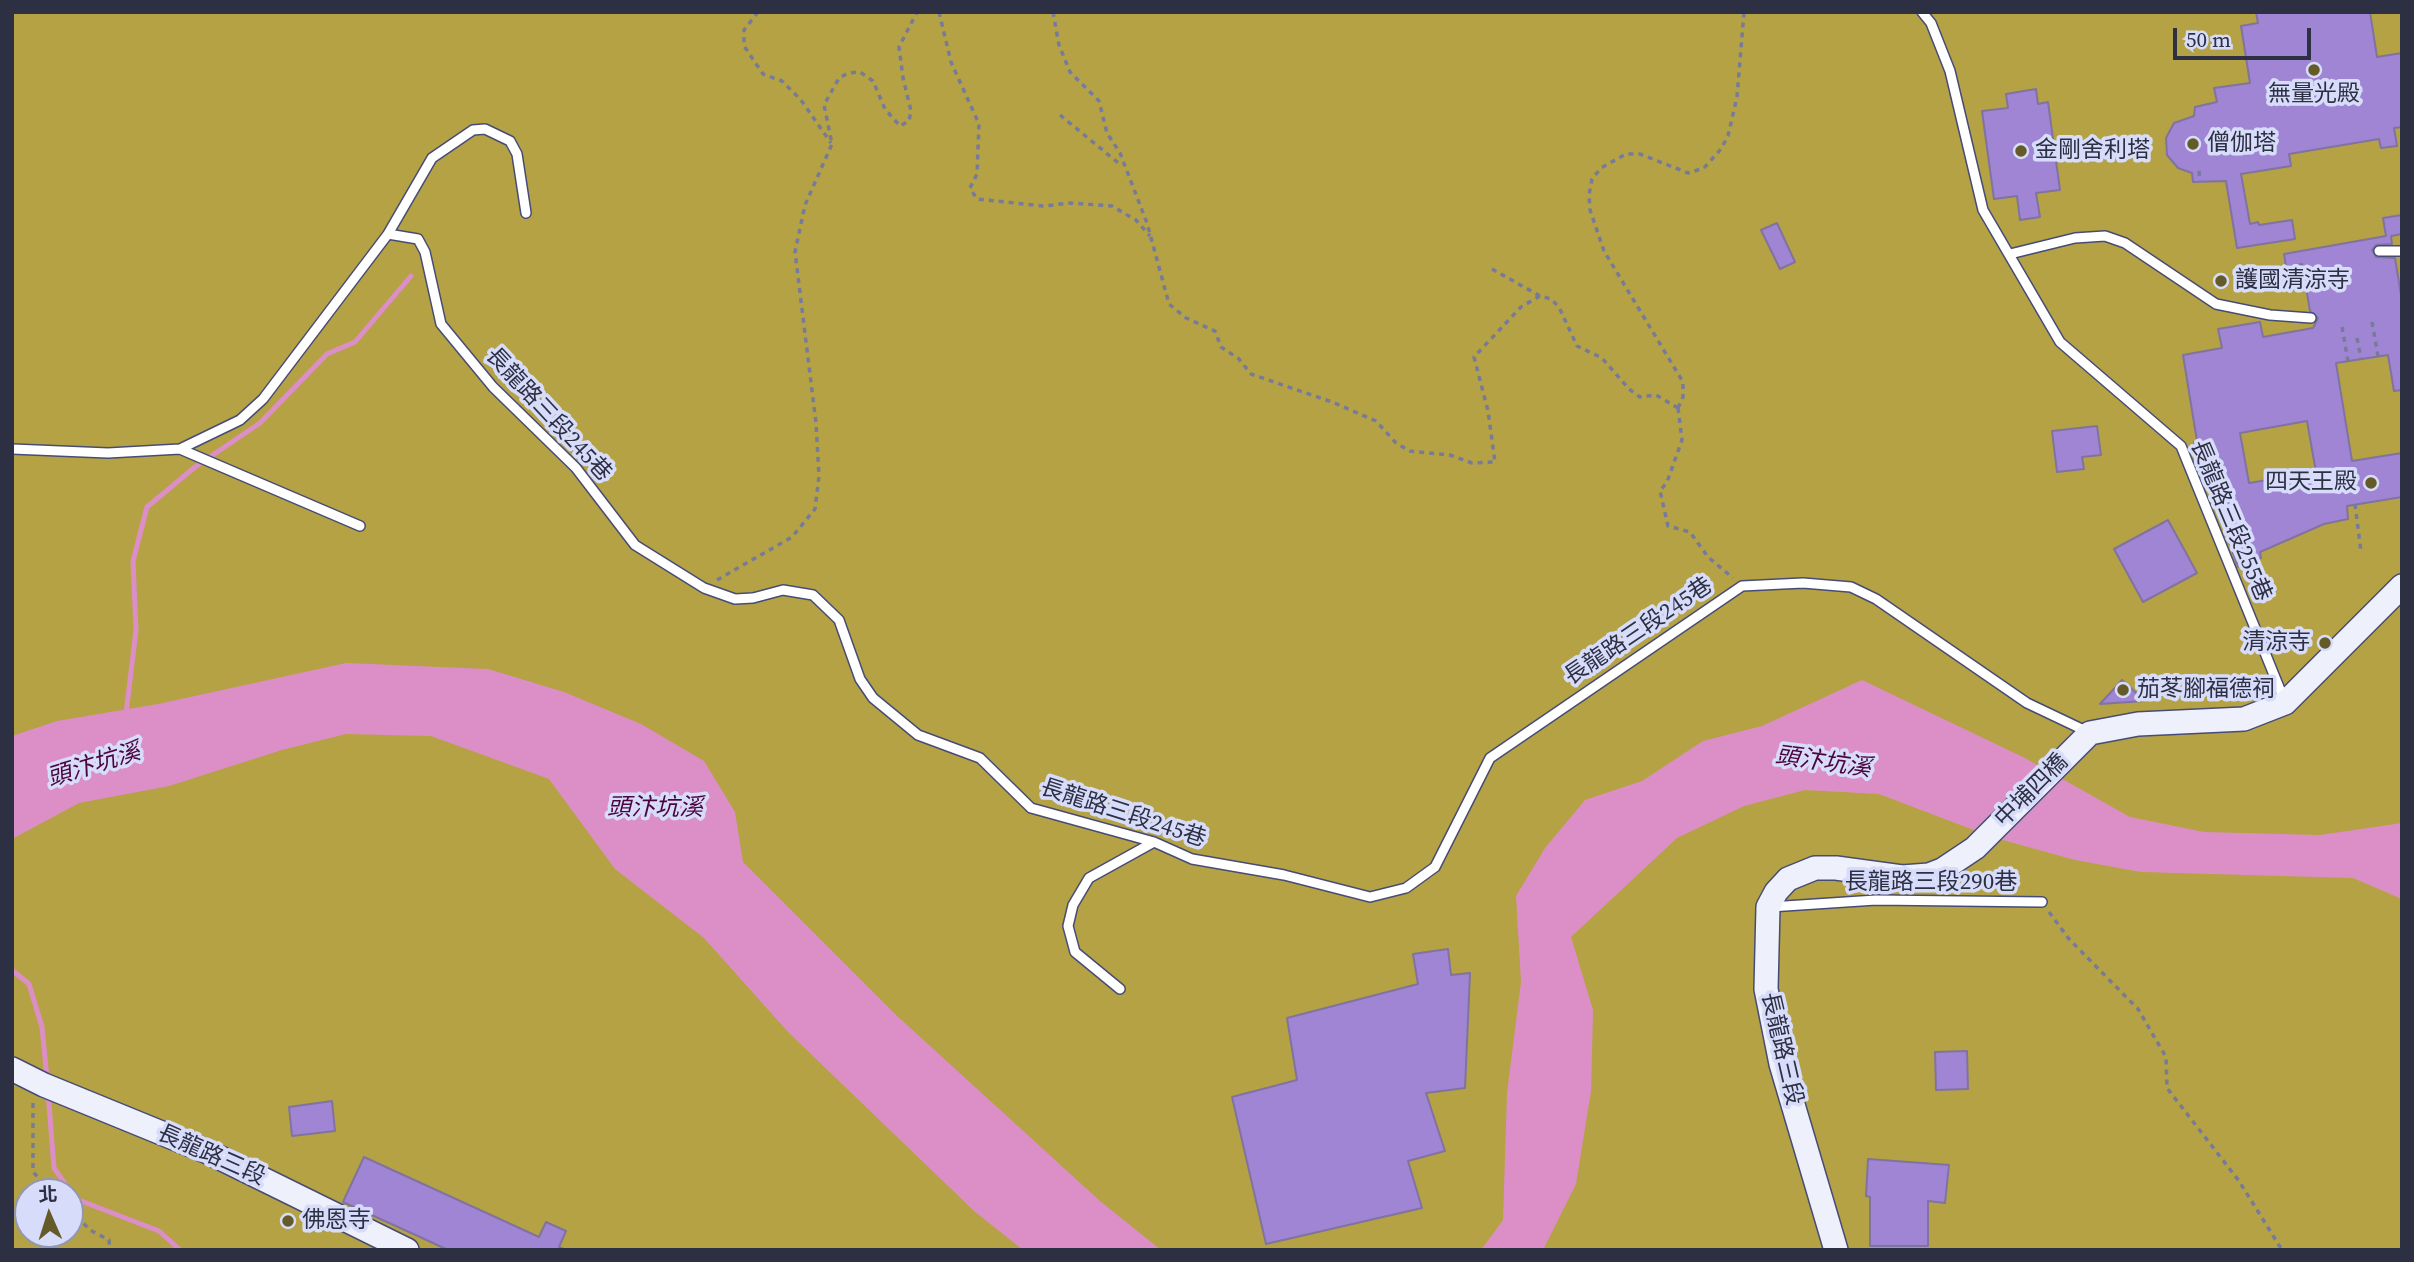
<!DOCTYPE html>
<meta charset="utf-8">
<style>
body{margin:0}
#map{position:relative;width:2414px;height:1262px;overflow:hidden;background:#c8cef6;font-family:"Source Serif 4","Noto Sans TC",serif}
canvas{display:block}
.frame{position:absolute;inset:0;border:14px solid #2d2f43;pointer-events:none}
.north{position:absolute;left:14px;top:1178px;width:70px;height:70px;box-sizing:border-box;background:#d7dcfa;border:2px solid #9397b1;border-radius:50%;rotate:357deg;font-size:19px;font-weight:700;line-height:28px;text-align:center;color:#2d2f43}
.north::after{content:'';display:block;margin:auto;width:24px;height:32px;background:#655b28;clip-path:polygon(50% 0,100% 100%,50% 72%,0 100%)}
.scale{position:absolute;left:2173px;top:28px;width:138px;height:32px;box-sizing:border-box;border:4px solid #2d2f43;border-top:0;padding-left:9px;font-size:21px;line-height:24px;white-space:nowrap;color:#2d2f43;-webkit-text-stroke:5px #d7dcfa;paint-order:stroke}
</style>
<div id="map">
<canvas width="2414" height="1262"></canvas>
<div class="frame"></div>
<div class="north">北</div>
<div class="scale">50 m</div>
</div>
<script>
const c = document.querySelector('canvas').getContext('2d');
c.lineJoin = 'round';
function fill(path, color) {
  c.fillStyle = color;
  c.fill(path, 'evenodd');
}
function poly(rows) {
  const path = new Path2D();
  for (const r of rows) {
    path.moveTo(r[0], r[1]);
    for (let i = 2; i < r.length; i += 2) path.lineTo(r[i], r[i + 1]);
  }
  return path;
}
function strokePath(path, color, width, dash) {
  c.strokeStyle = color;
  c.lineWidth = width;
  c.lineCap = dash ? 'butt' : 'round';
  c.setLineDash(dash || []);
  c.stroke(path);
}
function label(font, color, halo, rows, align = 'center') {
  c.font = font + ' "Source Serif 4","Noto Sans TC",serif';
  c.lineWidth = 7;
  c.setLineDash([]);
  c.textBaseline = 'middle';
  c.strokeStyle = halo;
  c.fillStyle = color;
  for (const [text, x, y, turn = 0] of rows) {
    c.save();
    c.translate(x, y);
    c.rotate((+turn || 0) * Math.PI / 180);
    c.textAlign = isNaN(turn) ? turn : align;
    if (halo) c.strokeText(text, 0, 0);
    c.fillText(text, 0, 0);
    c.restore();
  }
}
fill(poly([
 [12,12,2402,12,2402,1250,12,1250],
 [28,1192,70,1192,70,1234,28,1234]
]), '#b5a244');
fill(poly([
 [346,663,488,669,564,692,641,724,704,761,735,812,743,862,895,1014,1100,1201,1161,1250,1023,1250,974,1211,788,1032,704,938,615,869,549,779,431,736,346,734,282,750,169,786,79,803,12,839,12,736,57,721,158,704],
 [1862,680,2025,758,2130,817,2204,832,2320,835,2402,823,2402,899,2353,878,2141,872,2075,860,1992,837,1879,794,1805,790,1744,806,1677,838,1571,937,1593,1010,1591,1091,1576,1184,1543,1250,1481,1250,1503,1220,1507,1093,1521,982,1516,896,1545,848,1585,800,1642,781,1703,741,1762,726]
]), '#dc8fc6');
strokePath(poly([
 [126,714,136,630,133,561,147,507,195,467,260,423,327,354,355,342,411,276],
 [12,970,29,984,42,1027,47,1079],
 [48,1092,54,1168,76,1199,159,1231,180,1250]
]), '#dc8fc6', 5);
const building = poly([
 [2256,12,2370,12,2377,57,2402,53,2402,127,2394,128,2397,146,2381,148,2379,139,2289,154,2291,166,2241,174,2250,224,2258,222,2259,225,2292,220,2295,239,2237,248,2226,181,2193,182,2192,173,2178,168,2167,155,2166,138,2174,123,2194,116,2195,107,2217,102,2214,88,2250,83,2241,26,2258,23,2256,12],
 [2036,89,2038,104,2048,102,2060,190,2036,193,2040,217,2020,220,2017,196,1994,199,1982,111,2008,108,2006,94,2036,89],
 [2402,215,2402,234,2391,236,2392,244,2376,245,2372,250,2376,257,2395,258,2402,301,2402,390,2394,391,2388,355,2336,363,2352,461,2402,453,2402,497,2347,506,2348,519,2324,524,2260,552,2261,558,2238,567,2194,442,2197,441,2183,355,2222,348,2218,329,2260,322,2263,337,2313,328,2318,318,2310,311,2302,264,2286,267,2284,254,2386,236,2383,218,2402,215],
 [2307,421,2316,472,2249,483,2240,433,2307,421],
 [1777,223,1795,262,1780,269,1761,230,1777,223],
 [2097,426,2101,455,2082,457,2084,469,2057,472,2052,431,2097,426],
 [2168,520,2197,573,2143,602,2114,549,2168,520],
 [2122,680,2145,701,2100,704,2122,680],
 [1448,949,1451,975,1470,973,1465,1088,1426,1093,1445,1151,1408,1161,1422,1208,1266,1244,1232,1097,1297,1080,1287,1018,1418,984,1413,954,1448,949],
 [1967,1051,1968,1089,1936,1090,1935,1052,1967,1051],
 [332,1101,335,1131,292,1136,289,1107,332,1101],
 [364,1157,539,1237,546,1222,566,1231,559,1247,566,1250,448,1250,420,1237,343,1202,364,1157],
 [1868,1159,1949,1165,1945,1203,1928,1201,1928,1246,1870,1246,1870,1197,1866,1196,1868,1159]
]);
fill(building, '#9f85d4');
strokePath(building, '#8173a0', 2);
const lane = poly([
 [1922,12,1931,23,1950,71,1983,210,2060,342,2181,446,2285,702],
 [388,234,432,158,473,130,485,129,510,141,517,154,526,213],
 [2379,251,2402,251],
 [2010,254,2075,238,2105,236,2125,243,2216,304,2270,315,2311,318],
 [12,449,108,453,180,449,240,420,263,399,388,234,418,239,425,252,441,324,493,387,576,468,635,545,704,588,735,599,753,598,783,590,813,595,839,620,860,679,873,698,918,735,980,758,1031,808,1154,842,1192,859,1284,875,1370,897,1406,888,1435,867,1490,758,1742,586,1803,583,1851,587,1876,599,2027,703,2088,732],
 [180,449,360,526],
 [1770,907,1876,900,2042,902],
 [1120,989,1075,952,1068,926,1073,905,1089,878,1154,842]
]);
const secondary = poly([
 [12,1069,44,1085,208,1152,407,1250],
 [1836,1250,1781,1064,1766,989,1768,907,1776,892,1788,879,1815,868,1836,868,1902,877,1929,875,1942,870,1975,848,2090,733,2138,724,2244,719,2285,703,2402,586]
]);
strokePath(lane, '#474c76', 12);
strokePath(secondary, '#474c76', 26);
strokePath(poly([
 [758,12,744,30,744,46,763,74,782,81,801,100,831,143],
 [939,12,951,62,979,124,977,174,970,188,977,199,1043,206,1071,203,1112,206,1136,220,1150,236],
 [1053,12,1059,45,1070,72,1099,101,1107,133,1120,153,1147,223,1169,304,1186,318,1215,331,1221,347,1239,359,1251,374,1332,402,1376,421,1396,443,1410,451,1450,455,1472,463,1495,462,1488,411,1474,357,1521,307,1540,296,1551,299,1559,307,1577,346,1602,358,1629,389,1640,397,1656,395,1678,408],
 [1060,115,1122,166],
 [2199,171,2200,182],
 [1492,269,1540,296],
 [2372,322,2378,356],
 [2342,327,2348,361],
 [2357,338,2361,359],
 [1678,408,1683,397,1683,382,1604,251,1590,210,1589,195,1592,179,1601,168,1626,154,1640,154,1688,173,1704,168,1721,149,1728,136,1737,97,1744,12],
 [1678,408,1682,440,1667,482,1660,491,1668,526,1690,532,1708,557,1733,578],
 [2355,504,2361,552],
 [717,580,792,537,815,509,819,476,816,423,795,252,805,205,832,144,824,105,839,78,848,73,860,72,873,81,885,109,900,126,909,121,911,111,903,78,899,47,917,12],
 [2049,912,2069,939,2138,1009,2166,1057,2167,1088,2239,1181,2282,1250],
 [33,1103,33,1172,53,1192],
 [70,1209,90,1230,109,1240,110,1250]
]), '#777b99', 3.5, [5, 5]);
strokePath(lane, '#fff', 9);
strokePath(secondary, '#eef0fb', 23);
for (const [x, y, r, color] of [
 [2314,70,7,"#655b28"],
 [2193,144,7,"#655b28"],
 [2021,151,7,"#655b28"],
 [2221,281,7,"#655b28"],
 [2371,483,7,"#655b28"],
 [2325,643,7,"#655b28"],
 [2123,690,7,"#655b28"],
 [288,1221,7,"#655b28"]
]) {
  const dot = new Path2D();
  dot.arc(x, y, r, 0, 2 * Math.PI);
  c.fillStyle = color;
  c.fill(dot);
  strokePath(dot, '#d7dcfa', 2.5);
}
label('23px', '#2d2f43', '#d7dcfa', [
 ["無量光殿",2314,95,"center"],
 ["僧伽塔",2207,144],
 ["金剛舍利塔",2035,151],
 ["護國清涼寺",2235,281],
 ["四天王殿",2357,483,"right"],
 ["清涼寺",2311,643,"right"],
 ["茄苳腳福德祠",2137,690],
 ["佛恩寺",302,1221]
], 'left');
label('23px', '#2d2f43', '#d7dcfa', [
 ["長龍路三段245巷",548,415,47],
 ["長龍路三段255巷",2230,521,67],
 ["長龍路三段245巷",1639,632,-34],
 ["中埔四橋",2032,791,-45],
 ["長龍路三段245巷",1123,814,18],
 ["長龍路三段290巷",1931,883],
 ["長龍路三段",1781,1049,77],
 ["長龍路三段",211,1156,24]
]);
label('italic 24px', '#4b053d', '#d7dcfa', [
 ["頭汴坑溪",1823,763,8],
 ["頭汴坑溪",94,766,-17],
 ["頭汴坑溪",655,809]
]);
</script>
